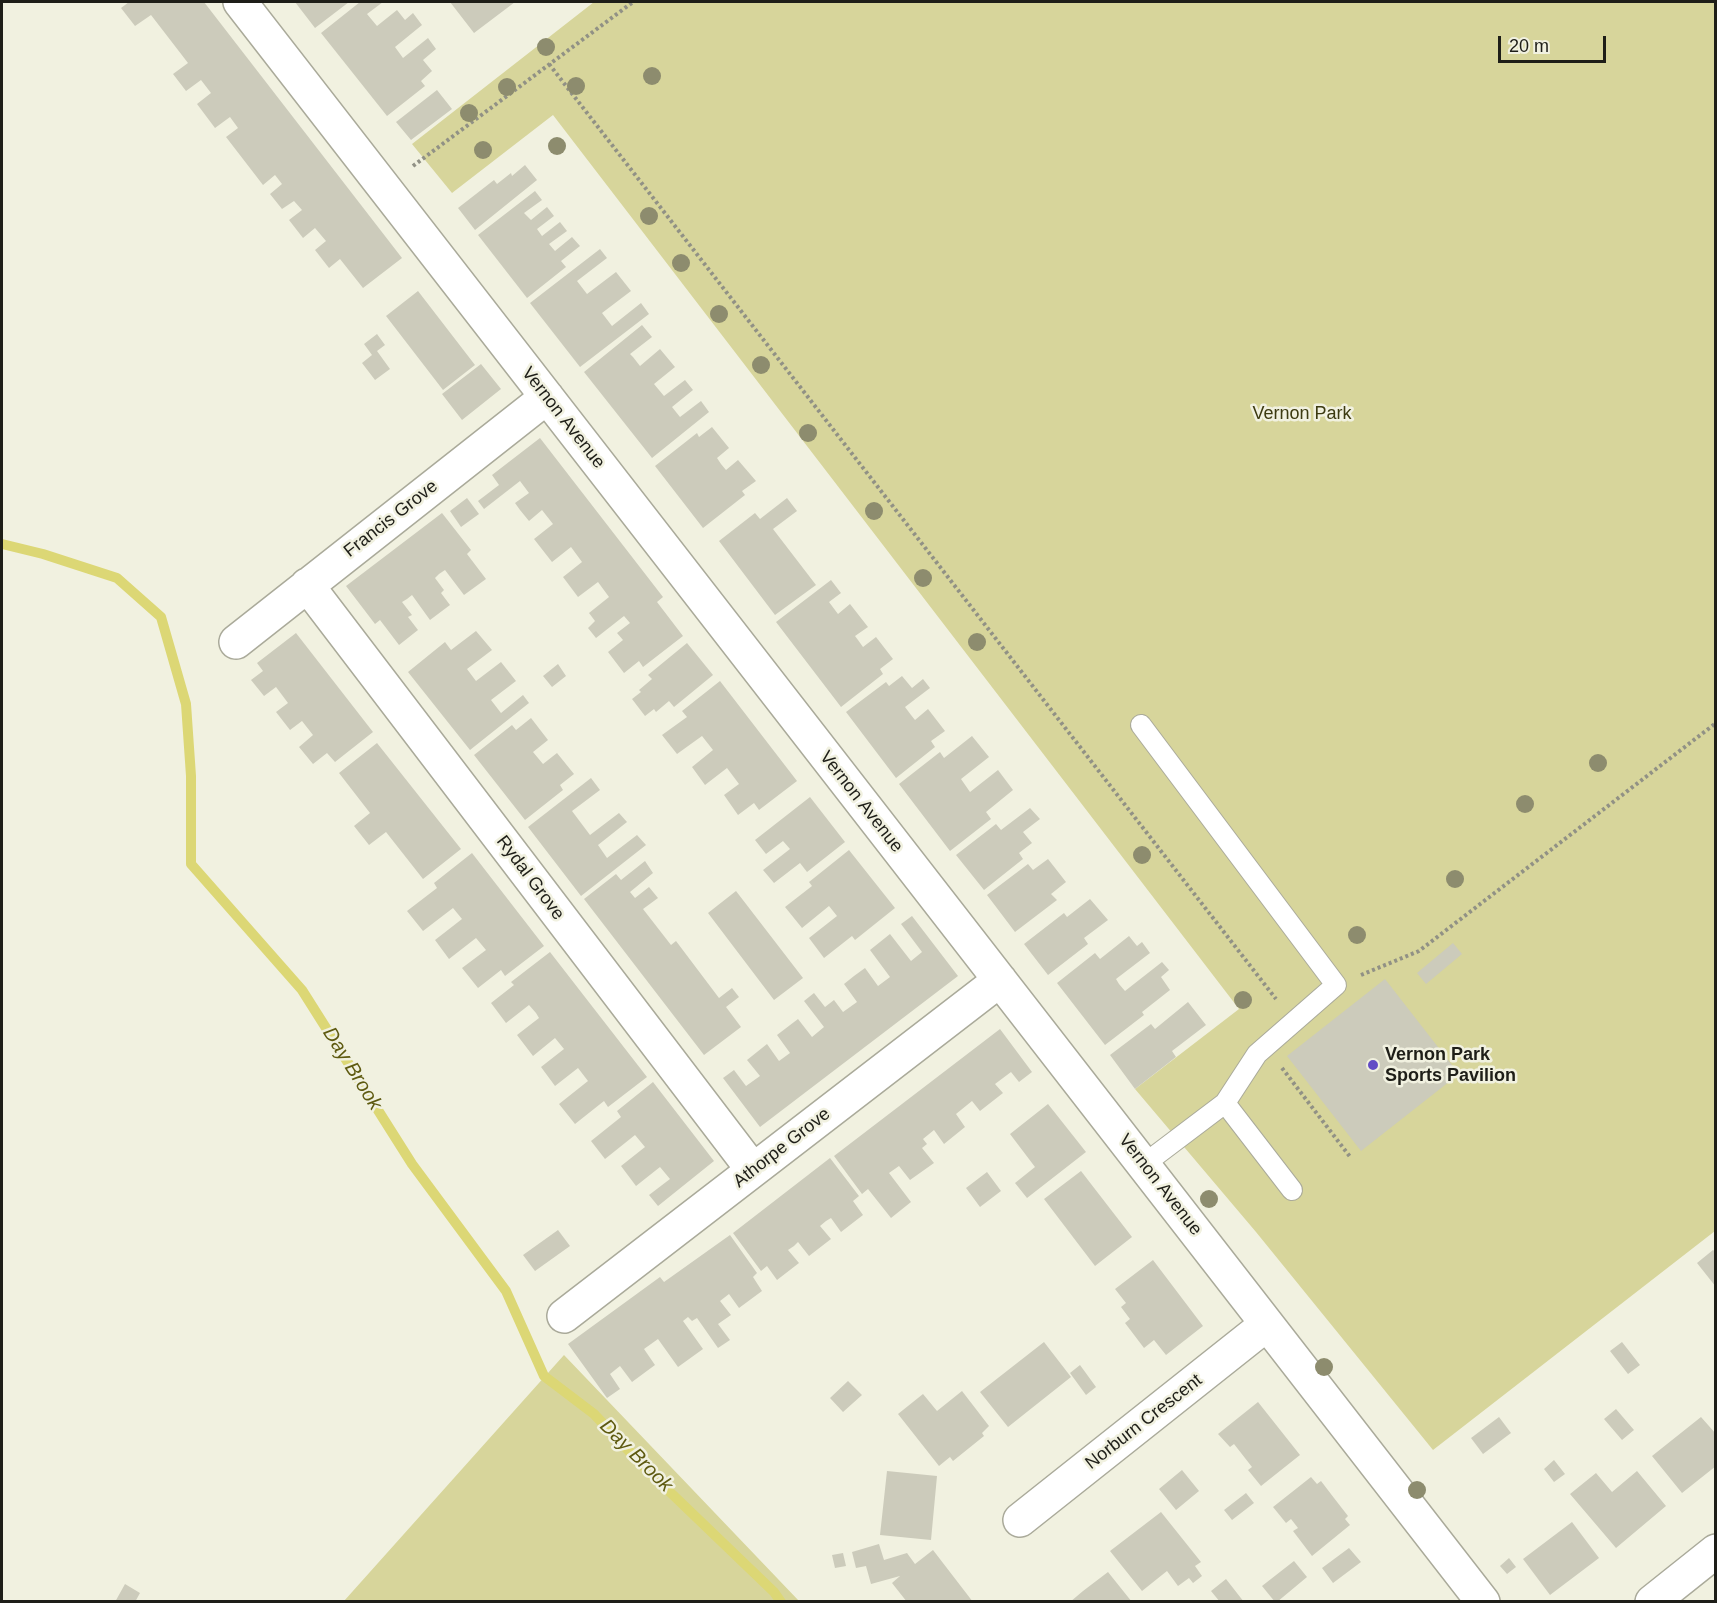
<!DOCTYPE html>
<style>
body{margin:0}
#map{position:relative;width:1717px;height:1603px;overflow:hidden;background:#f1f1e0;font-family:Helvetica,sans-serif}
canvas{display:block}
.frame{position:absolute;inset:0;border:3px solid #1e1e18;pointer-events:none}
.scale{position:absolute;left:1498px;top:36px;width:108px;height:27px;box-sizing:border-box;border:3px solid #1e1e18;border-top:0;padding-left:8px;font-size:18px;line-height:21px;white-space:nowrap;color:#1e1e18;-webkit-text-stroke:4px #f1f1e0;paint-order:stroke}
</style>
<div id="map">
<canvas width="1717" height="1603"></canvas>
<div class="frame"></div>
<div class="scale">20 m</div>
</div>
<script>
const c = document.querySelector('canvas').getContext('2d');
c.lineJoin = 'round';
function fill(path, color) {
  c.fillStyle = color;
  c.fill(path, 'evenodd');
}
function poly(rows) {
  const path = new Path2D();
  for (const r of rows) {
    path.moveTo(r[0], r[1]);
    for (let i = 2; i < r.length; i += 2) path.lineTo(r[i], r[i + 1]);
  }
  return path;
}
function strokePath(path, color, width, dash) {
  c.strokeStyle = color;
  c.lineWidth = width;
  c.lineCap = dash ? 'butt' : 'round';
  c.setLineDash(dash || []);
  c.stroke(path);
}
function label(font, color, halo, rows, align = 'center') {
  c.font = font + ' Helvetica,sans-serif';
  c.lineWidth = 5;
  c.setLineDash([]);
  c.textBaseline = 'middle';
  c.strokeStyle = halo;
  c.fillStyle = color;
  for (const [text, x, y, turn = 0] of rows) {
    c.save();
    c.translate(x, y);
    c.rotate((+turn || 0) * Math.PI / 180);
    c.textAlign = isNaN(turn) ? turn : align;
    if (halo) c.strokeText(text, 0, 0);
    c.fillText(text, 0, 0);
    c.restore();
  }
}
fill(poly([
 [594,2,1715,2,1715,1231,1433,1450,1256,1232,1135,1089,1239,1009,553,115,452,193,412,144],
 [564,1355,799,1601,344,1601]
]), '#d7d59b');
strokePath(poly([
 [2,544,43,554,117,578,161,617,186,704,191,776,191,864,302,990,412,1164,506,1291,544,1376,594,1414,647,1470,774,1592,781,1602]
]), '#dcd775', 10);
fill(poly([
 [129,2,204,2,402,258,363,288,340,259,329,268,315,250,326,241,315,228,303,238,289,220,302,210,294,201,282,209,270,194,282,184,275,175,263,185,226,137,238,128,230,117,215,128,197,104,211,93,201,80,186,91,173,74,188,63,151,15,135,26,121,8],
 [295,2,349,2,315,28],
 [360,2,383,2,367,14,377,26,397,10,405,20,413,13,422,25,395,47,403,58,428,38,436,49,423,60,432,71,421,81,425,86,387,116,321,33],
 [450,2,515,2,474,33],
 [437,90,452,109,411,140,396,122],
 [525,165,537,180,475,230,458,208,494,180,497,184,511,173,512,176],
 [535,191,542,200,524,213,531,220,547,207,554,216,537,229,542,236,560,222,567,231,549,244,555,251,572,237,580,246,561,261,566,267,527,298,478,235],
 [600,249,607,258,577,281,587,294,616,272,631,291,602,313,612,326,641,303,649,314,580,367,530,303],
 [418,291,475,365,443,390,386,316],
 [642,325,652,337,630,354,633,357,640,366,660,349,675,367,654,384,664,396,685,380,693,390,672,407,680,417,701,401,709,412,652,458,584,372],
 [377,334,385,345,377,351,390,369,375,380,362,363,372,355,364,344],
 [481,364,501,389,462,420,442,394],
 [712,427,729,448,717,458,721,464,726,470,738,460,756,481,742,491,745,495,703,528,655,466,697,433,699,437],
 [540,438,663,597,657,602,683,636,643,667,639,661,624,673,608,652,623,640,617,633,630,623,624,616,596,638,588,628,595,621,589,613,609,597,598,582,578,597,563,577,582,562,571,547,552,562,534,539,553,524,542,510,529,521,520,510,515,503,529,493,520,481,484,509,478,501,499,485,492,475],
 [467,498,479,514,461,527,450,511],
 [787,498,797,511,773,529,816,585,775,615,719,541,755,513,760,519],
 [442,513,471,550,467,554,486,579,464,595,445,570,439,574,435,578,444,590,441,593,450,605,430,620,412,595,407,599,402,602,412,615,408,617,418,630,399,645,380,620,375,624,346,586],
 [831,580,841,593,829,602,838,614,850,604,868,627,855,636,858,640,863,647,876,637,893,659,880,669,883,674,841,707,776,622],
 [476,631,492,650,467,669,476,681,501,662,516,681,491,700,501,713,523,695,529,703,470,750,408,672,445,642,451,650],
 [296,633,373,732,335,762,327,753,313,764,299,747,313,735,302,721,290,730,276,712,288,703,276,687,264,696,251,680,263,671,257,663],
 [687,643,713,675,674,707,669,701,656,712,654,709,645,716,632,699,641,692,639,690,652,679,648,675],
 [558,664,566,676,552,687,543,676],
 [902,676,912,688,923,679,930,688,905,707,911,715,915,720,928,709,945,731,931,741,935,747,896,778,846,712,886,682,889,686],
 [720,681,797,781,759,810,754,803,738,815,724,795,739,784,727,768,705,785,692,767,713,750,702,736,677,754,662,735,687,717,682,711],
 [531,718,548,740,533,752,543,764,557,753,574,774,560,785,563,790,525,820,474,755,512,725,516,730],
 [972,736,989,757,961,779,970,792,998,770,1013,790,986,812,991,819,950,851,899,784,940,752,944,758],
 [377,743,461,849,423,879,386,832,369,845,354,826,370,813,339,773],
 [591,778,600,790,572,811,590,835,619,813,627,822,598,845,607,858,637,835,646,845,581,896,528,827],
 [810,797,845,842,807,872,800,863,774,883,763,870,790,849,783,841,766,854,755,840],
 [1030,808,1040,819,1023,832,1032,843,1019,853,1023,859,984,890,956,855,996,824,1001,830],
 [849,850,895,908,855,940,852,936,824,958,809,938,837,916,829,906,802,928,785,907,812,886,809,882],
 [472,853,544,946,505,976,501,970,478,988,462,968,486,950,476,938,449,959,435,940,462,919,453,908,423,931,407,911,437,888,434,883],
 [1048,859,1066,882,1051,894,1057,900,1015,932,987,895,1028,864,1033,870],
 [645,861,653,873,630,892,635,898,649,887,658,898,643,909,671,945,676,941,719,998,732,988,739,997,726,1007,741,1027,704,1055,584,899,616,874,621,880],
 [736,891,803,978,774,1000,708,913],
 [1090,899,1108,920,1084,938,1088,944,1048,975,1024,944,1064,913,1067,917],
 [912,916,958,976,760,1127,723,1078,734,1070,746,1086,760,1076,747,1060,767,1044,779,1061,790,1053,777,1035,798,1019,812,1037,824,1027,804,1001,814,993,825,1007,834,1000,843,1012,857,1002,844,984,854,976,865,968,878,986,890,977,870,950,890,934,911,961,922,952,901,924],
 [1129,936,1137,946,1142,942,1150,953,1116,979,1119,984,1125,991,1162,962,1169,970,1161,977,1170,990,1142,1012,1144,1015,1105,1045,1057,983,1095,953,1100,959],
 [1453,943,1462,954,1426,984,1417,973],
 [550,952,647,1077,608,1107,604,1101,575,1124,559,1104,588,1081,578,1068,555,1086,541,1067,564,1049,555,1038,533,1056,517,1035,539,1018,536,1013,529,1005,506,1023,491,1003,514,985,511,982],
 [1385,979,1459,1074,1361,1151,1287,1056],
 [1188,1002,1206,1025,1172,1051,1176,1057,1135,1089,1110,1055,1151,1024,1155,1029],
 [1000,1029,1032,1072,1019,1082,1011,1072,995,1084,1003,1093,980,1111,972,1101,956,1114,965,1127,944,1144,934,1130,923,1139,927,1144,922,1148,934,1163,910,1180,899,1166,889,1173,911,1202,891,1218,868,1189,862,1194,834,1156],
 [653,1082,714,1161,658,1206,649,1195,670,1179,660,1167,636,1186,621,1166,645,1147,635,1135,605,1159,591,1141,621,1117,617,1111],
 [1048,1104,1086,1152,1027,1198,1015,1183,1035,1167,1010,1134],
 [830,1158,859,1196,853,1201,863,1215,841,1232,831,1218,826,1221,820,1226,831,1239,809,1256,798,1242,794,1246,788,1250,799,1263,777,1280,767,1266,761,1271,733,1233],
 [1081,1171,1132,1237,1095,1266,1044,1199],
 [987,1172,1001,1191,980,1207,966,1188],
 [558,1230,570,1246,535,1271,523,1255],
 [730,1235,757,1273,753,1277,762,1291,739,1308,729,1294,720,1301,731,1315,718,1324,730,1340,718,1348,697,1318,692,1321,688,1317,683,1321,703,1349,678,1367,658,1339,644,1349,655,1365,632,1382,620,1366,610,1374,620,1389,607,1398,568,1344,660,1277,664,1282],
 [1713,1250,1716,1252,1716,1287,1697,1263],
 [1153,1260,1203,1326,1166,1355,1154,1340,1144,1348,1125,1323,1130,1319,1121,1307,1126,1303,1115,1289],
 [1044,1342,1071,1377,1008,1427,980,1392],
 [1622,1342,1640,1365,1628,1374,1610,1351],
 [1080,1365,1096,1387,1086,1395,1070,1373],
 [848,1381,862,1395,843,1412,830,1398],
 [962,1391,989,1426,982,1433,984,1436,953,1461,950,1457,939,1466,898,1414,923,1394,937,1411],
 [1258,1402,1300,1455,1261,1486,1248,1470,1252,1467,1234,1444,1230,1447,1218,1434],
 [1616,1409,1634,1430,1622,1440,1604,1419],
 [1499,1417,1511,1433,1483,1454,1471,1438],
 [1701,1417,1716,1434,1716,1466,1682,1493,1652,1456],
 [1554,1460,1565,1474,1554,1482,1544,1469],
 [1182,1470,1199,1491,1176,1510,1159,1489],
 [887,1471,937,1476,931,1540,880,1535],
 [1637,1471,1666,1506,1616,1548,1570,1494,1596,1473,1612,1492],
 [1311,1477,1317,1484,1321,1481,1334,1498,1348,1516,1345,1519,1350,1525,1312,1556,1293,1531,1298,1528,1291,1519,1286,1523,1273,1507],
 [1246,1493,1254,1503,1232,1520,1224,1510],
 [1161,1512,1201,1562,1195,1566,1202,1576,1193,1583,1189,1578,1178,1586,1167,1571,1142,1591,1110,1551],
 [1572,1522,1599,1558,1550,1595,1523,1559],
 [879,1544,884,1560,907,1553,915,1564,933,1550,973,1602,907,1602,892,1583,900,1576,871,1584,866,1566,856,1568,852,1552],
 [1349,1548,1361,1562,1333,1583,1322,1568],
 [843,1553,846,1566,835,1568,832,1555],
 [1509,1558,1516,1567,1507,1574,1500,1566],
 [1294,1561,1307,1577,1277,1602,1275,1602,1262,1586],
 [1108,1572,1132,1602,1070,1602,1083,1591],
 [1226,1579,1244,1602,1220,1602,1211,1591],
 [125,1584,140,1593,135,1602,115,1602]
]), '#cccbbb');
const service = poly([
 [1141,725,1336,985,1257,1054,1225,1103,1143,1165],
 [1225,1103,1292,1190]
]);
const minor = poly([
 [240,2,1483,1602],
 [307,585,753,1170],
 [236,642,547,397],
 [564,1316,1000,980],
 [1020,1520,1267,1324],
 [1652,1602,1716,1551]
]);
strokePath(service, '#aaaa9a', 22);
strokePath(minor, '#aaaa9a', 36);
strokePath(poly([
 [549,64,1276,999],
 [413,166,633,2],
 [1361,975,1419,951,1716,723],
 [1282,1068,1351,1158]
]), '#919185', 4, [3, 3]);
strokePath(service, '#fff', 20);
strokePath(minor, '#fff', 33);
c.fillStyle = '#8d8c6e';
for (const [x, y] of [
 [546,47],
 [652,76],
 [576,86],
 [507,87],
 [469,113],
 [557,146],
 [483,150],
 [649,216],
 [681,263],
 [719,314],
 [761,365],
 [808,433],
 [874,511],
 [923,578],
 [977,642],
 [1598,763],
 [1525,804],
 [1142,855],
 [1455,879],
 [1357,935],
 [1243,1000],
 [1209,1199],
 [1324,1367],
 [1417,1490]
]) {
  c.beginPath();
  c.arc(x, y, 9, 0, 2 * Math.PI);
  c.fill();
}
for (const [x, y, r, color] of [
 [1373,1065,6,"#624cc5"]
]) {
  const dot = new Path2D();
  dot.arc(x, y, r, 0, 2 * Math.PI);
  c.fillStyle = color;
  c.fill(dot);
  strokePath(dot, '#f1f1e0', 2);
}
label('18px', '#3c3a10', '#f1f1e0', [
 ["Vernon Park",1302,414]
]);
label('18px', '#1e1e18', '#f1f1e0', [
 ["Vernon Avenue",563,418,52],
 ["Francis Grove",391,519,-38],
 ["Vernon Avenue",861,802,52],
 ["Rydal Grove",530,878,53],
 ["Athorpe Grove",782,1148,-38],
 ["Vernon Avenue",1160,1185,52],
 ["Norburn Crescent",1144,1422,-38]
]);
label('bold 18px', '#1e1e18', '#f1f1e0', [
 ["Vernon Park",1385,1055],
 ["Sports Pavilion",1385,1076]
], 'left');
label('italic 20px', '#5e5a10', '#f1f1e0', [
 ["Day Brook",352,1069,58],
 ["Day Brook",636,1456,45]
]);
</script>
